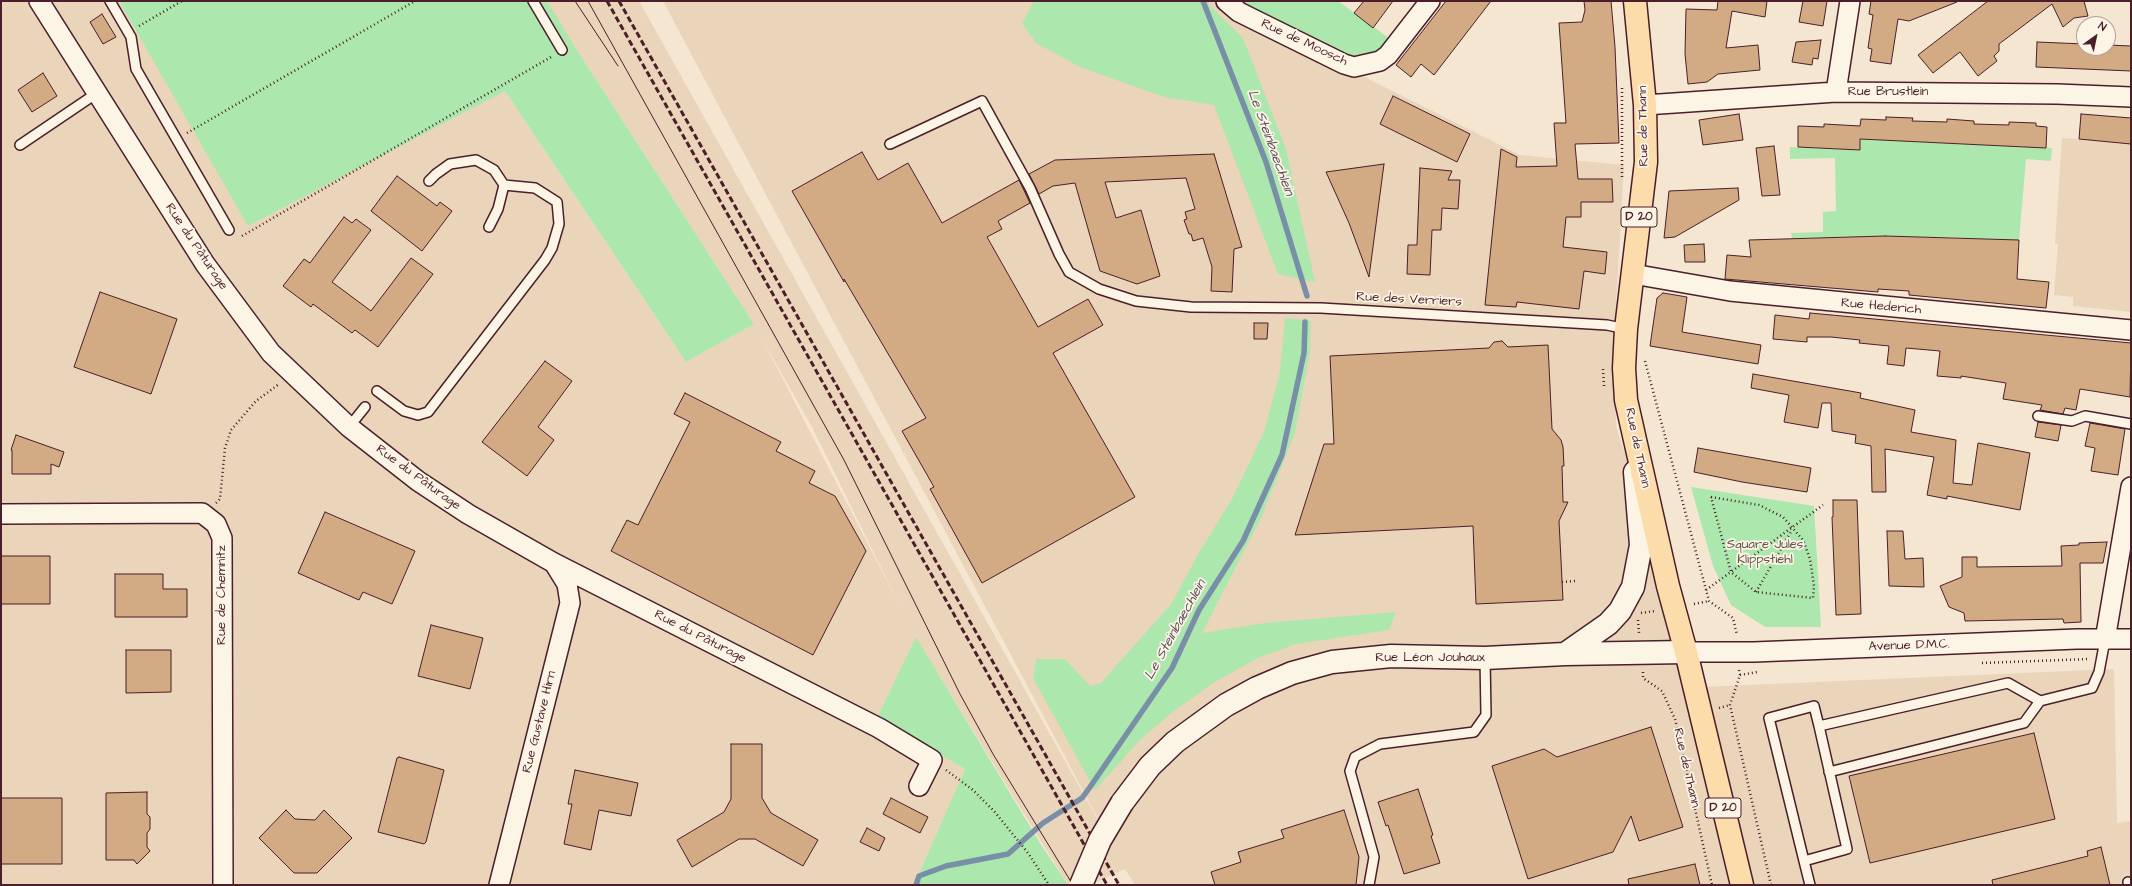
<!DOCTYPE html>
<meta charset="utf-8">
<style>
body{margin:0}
#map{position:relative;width:2132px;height:886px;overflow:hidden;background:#f4e6d1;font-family:"Architects Daughter",sans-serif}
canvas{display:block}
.frame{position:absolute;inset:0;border:2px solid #4a1f2b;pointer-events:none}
.north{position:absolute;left:2076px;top:16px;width:40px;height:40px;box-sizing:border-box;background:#fcf5e5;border:1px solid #b59f9b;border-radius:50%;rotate:33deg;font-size:11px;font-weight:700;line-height:16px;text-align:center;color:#4a1f2b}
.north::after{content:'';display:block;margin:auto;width:14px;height:18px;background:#4a1f2b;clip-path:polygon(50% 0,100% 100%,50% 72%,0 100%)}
</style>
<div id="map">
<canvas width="2132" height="886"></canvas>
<div class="frame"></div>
<div class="north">N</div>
</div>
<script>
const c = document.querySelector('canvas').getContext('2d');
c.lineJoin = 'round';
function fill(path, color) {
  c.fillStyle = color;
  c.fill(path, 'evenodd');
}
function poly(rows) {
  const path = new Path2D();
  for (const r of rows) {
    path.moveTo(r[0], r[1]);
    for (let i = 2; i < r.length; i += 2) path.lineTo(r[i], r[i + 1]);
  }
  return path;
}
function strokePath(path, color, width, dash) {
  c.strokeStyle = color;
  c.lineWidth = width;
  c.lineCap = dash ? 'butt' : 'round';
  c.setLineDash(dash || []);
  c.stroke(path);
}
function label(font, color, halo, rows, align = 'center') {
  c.font = font + ' "Architects Daughter",sans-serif';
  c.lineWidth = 3.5;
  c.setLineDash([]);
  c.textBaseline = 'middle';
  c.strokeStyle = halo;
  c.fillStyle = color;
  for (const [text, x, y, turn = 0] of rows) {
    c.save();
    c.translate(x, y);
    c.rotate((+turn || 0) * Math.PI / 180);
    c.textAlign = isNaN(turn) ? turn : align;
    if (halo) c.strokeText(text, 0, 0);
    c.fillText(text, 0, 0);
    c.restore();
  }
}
fill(poly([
 [1,1,639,1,1112,845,663,1,1213,1,1520,155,1624,165,1615,325,1616,427,1703,687,2114,669,2117,823,2131,821,2131,885,1135,885,1125,869,1090,885,1068,885,916,638,877,718,965,769,914,885,1,885],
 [575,47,754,324,686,362,505,91],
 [762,339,812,427,900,606],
 [2081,114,2131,118,2131,115,2131,312,2073,306,2073,297,2054,295,2058,244,2055,244,2062,138,2079,139]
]), '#ead4ba');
fill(poly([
 [119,1,547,1,575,47,754,324,686,362,505,91,248,226],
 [1034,1,1208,1,1209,5,1243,38,1286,149,1315,282,1278,274,1214,105,1164,97,1080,67,1036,43,1022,23],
 [1228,1,1338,1,1397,44,1363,66],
 [1860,139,2052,148,2051,161,2026,159,2019,241,1947,237,1843,237,1792,238,1791,233,1823,232,1823,212,1836,211,1835,158,1790,159,1790,147,1860,150],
 [1285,318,1311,321,1310,352,1295,433,1261,518,1202,633,1265,623,1396,612,1389,630,1296,644,1258,658,1213,683,1170,714,1140,740,1095,790,1033,678,1036,659,1065,659,1090,686,1101,683,1171,604,1199,553,1232,499,1264,432,1280,372],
 [1691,487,1814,506,1821,627,1765,627,1731,605,1713,566],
 [916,637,1040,843,1068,885,914,885,965,769,877,718]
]), '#ace8ad');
strokePath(poly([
 [1203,1,1266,162,1307,296],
 [916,885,919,876,946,866,1008,854,1043,823,1082,798,1090,787,1172,668,1199,610,1243,541,1282,455,1304,353,1305,322]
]), '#798ea7', 5.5);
const building = poly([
 [1364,1,1393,1,1373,28,1354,13,1364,1],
 [1446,1,1491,1,1434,75,1421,64,1411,77,1396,65,1446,1],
 [1584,1,1611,1,1615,47,1619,143,1575,144,1578,179,1612,179,1613,202,1581,202,1581,217,1566,217,1563,247,1607,252,1605,274,1584,271,1579,309,1517,302,1516,307,1485,305,1501,149,1517,157,1516,167,1557,166,1554,123,1566,123,1559,23,1582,22,1585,10,1584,1],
 [1718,1,1767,1,1765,17,1732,11,1726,48,1758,45,1760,70,1718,74,1707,82,1688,84,1685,54,1686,9,1717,10,1718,1],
 [1803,1,1827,1,1823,26,1799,22,1803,1],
 [1871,1,1957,1,1957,2,1909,21,1898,19,1891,64,1870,61,1872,49,1868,48,1873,15,1869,14,1871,1],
 [1988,1,2084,1,2088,16,2074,18,2063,27,2052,4,1999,44,1999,51,1994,56,1997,61,1978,76,1960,52,1933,73,1918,55,1988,1],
 [102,14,116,37,103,44,90,22,102,14],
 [1821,40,1818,59,1813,58,1812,65,1792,62,1796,42,1821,40],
 [2037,42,2084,44,2084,48,2108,48,2108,45,2131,46,2131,71,2036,67,2037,42],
 [43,73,57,96,32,112,18,90,43,73],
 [1393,96,1470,134,1457,162,1380,124,1393,96],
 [1739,114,1743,140,1703,145,1699,120,1739,114],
 [2081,114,2131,118,2131,144,2079,139,2081,114],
 [1886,117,1913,118,1912,121,1947,122,1947,119,1974,121,1974,124,2009,125,2009,122,2036,123,2036,126,2047,127,2046,148,1860,139,1860,150,1798,147,1798,126,1824,127,1824,124,1860,126,1861,119,1886,120,1886,117],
 [1774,146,1780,195,1762,196,1756,148,1774,146],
 [862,152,878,180,908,163,942,223,1019,180,1030,203,998,221,1002,229,987,237,1038,327,1088,299,1103,325,1053,353,1135,497,982,583,930,489,934,487,902,431,926,418,844,279,844,282,792,191,862,152],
 [1214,154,1242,247,1234,249,1232,292,1211,291,1212,267,1203,238,1193,241,1191,234,1189,234,1184,220,1187,219,1185,212,1195,209,1186,178,1105,182,1116,218,1141,210,1160,276,1137,284,1100,271,1075,183,1053,186,1039,194,1029,174,1055,160,1214,154],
 [1384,164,1369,277,1349,223,1326,172,1384,164],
 [1420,168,1452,171,1448,180,1460,180,1458,209,1442,208,1441,230,1432,230,1430,275,1407,274,1408,245,1417,245,1420,168],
 [397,176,437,206,440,202,452,211,422,251,371,211,397,176],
 [1738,188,1739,200,1675,237,1664,238,1669,191,1738,188],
 [344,217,352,223,356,219,371,230,332,282,371,311,411,258,433,274,378,347,355,330,352,333,313,304,311,307,283,286,304,259,310,263,344,217],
 [1885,236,2019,240,2017,279,2049,282,2046,308,1909,295,1909,291,1878,289,1878,292,1725,279,1727,255,1751,257,1749,240,1885,236],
 [1704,244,1705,262,1685,262,1684,245,1704,244],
 [100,292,177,319,151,394,74,367,100,292],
 [1663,293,1687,297,1682,332,1761,345,1758,364,1650,346,1657,298,1663,293],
 [1810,313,2131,343,2130,397,2080,389,2076,410,2065,408,2063,414,2040,410,2042,405,2003,399,2006,383,1961,376,1961,378,1937,376,1940,351,1906,348,1904,366,1887,364,1889,346,1859,343,1860,340,1831,337,1807,337,1807,342,1773,339,1775,315,1809,319,1810,313],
 [1254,323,1268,323,1267,339,1254,339,1254,323],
 [1502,341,1508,347,1548,345,1552,429,1561,440,1563,447,1564,466,1562,466,1563,502,1568,502,1559,521,1563,600,1476,604,1473,526,1295,535,1324,444,1334,444,1330,356,1489,348,1494,342,1502,341],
 [545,361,572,381,538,427,554,440,527,476,482,442,545,361],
 [1753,374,1861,393,1860,398,1915,410,1911,432,1956,440,1953,483,1972,485,1978,443,2030,453,2020,510,1947,496,1947,499,1927,495,1934,457,1885,449,1886,492,1872,492,1871,446,1855,443,1856,435,1832,431,1831,403,1822,403,1818,428,1784,422,1789,395,1751,388,1753,374],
 [685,393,781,442,776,451,815,471,809,483,835,496,866,551,813,655,611,551,627,520,638,525,690,422,674,414,685,393],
 [2038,422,2061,425,2058,441,2035,437,2038,422],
 [2090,423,2125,429,2118,475,2091,471,2095,448,2085,446,2090,423],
 [16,435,64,452,59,467,51,464,51,474,12,474,12,450,11,450,16,435],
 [1698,448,1811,468,1807,492,1742,482,1694,472,1698,448],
 [1833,500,1857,500,1861,614,1836,615,1832,517,1833,517,1833,500],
 [325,512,415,551,392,604,363,592,359,600,298,573,325,512],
 [1887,531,1903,531,1905,559,1923,558,1924,587,1889,586,1887,531],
 [2107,542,2103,563,2080,563,2081,622,2064,623,2063,619,1965,621,1964,613,1949,607,1940,586,1962,577,1962,557,1977,557,1977,567,2062,566,2061,546,2079,545,2079,543,2107,542],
 [1,556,50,556,50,604,1,604,1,556],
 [115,574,163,574,163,589,187,589,187,617,115,617,115,574],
 [431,625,483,638,470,689,418,676,431,625],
 [126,650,171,650,171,692,126,693,126,650],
 [1651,727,1683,827,1639,841,1631,816,1613,852,1528,879,1492,766,1544,749,1557,757,1651,727],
 [2034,733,2055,819,1870,863,1849,776,2034,733],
 [731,744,762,744,762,798,771,813,818,840,803,866,755,839,739,839,692,867,677,840,724,812,731,799,731,744],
 [399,757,444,770,426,842,424,844,378,832,397,758,399,757],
 [575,770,638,783,631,816,599,810,591,850,564,844,572,804,568,804,575,770],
 [1418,789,1433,835,1431,836,1440,863,1404,874,1388,825,1386,826,1378,802,1418,789],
 [147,792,147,814,150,817,150,829,147,833,147,847,150,851,137,864,134,860,106,860,106,793,147,792],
 [1,798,62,798,62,864,1,864,1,798],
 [891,798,928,817,920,833,883,814,891,798],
 [286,810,295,819,315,820,324,810,352,838,317,873,294,873,259,838,286,810],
 [1344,810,1359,857,1356,885,1215,885,1211,872,1241,862,1238,852,1284,838,1281,830,1344,810],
 [867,828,885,838,879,851,860,842,867,828],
 [2101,847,2110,885,1993,885,1992,880,2088,856,2087,851,2101,847],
 [1695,864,1700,885,1629,885,1628,879,1695,864]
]);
fill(building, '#d2aa83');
strokePath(building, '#4a1f2b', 1);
const service = poly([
 [110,1,131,37,136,69,229,230],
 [533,1,562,50],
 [890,144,982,101,1030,188,1059,254,1069,272,1099,289,1136,301,1191,307,1321,308,1607,325,1626,329],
 [20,145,97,93],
 [489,227,498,209,504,185],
 [377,391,404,411,418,415,428,412,545,260,552,248,559,224,557,202,535,188,504,185,494,170,476,160,450,164,436,174,429,181],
 [2038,416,2072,421,2085,416,2131,424],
 [349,427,365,407],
 [1819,726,1847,849,1804,861,1769,718,1814,706,1819,726,2008,683,2040,701],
 [1829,772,2024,723,2040,701,2092,688,2099,672,2105,640],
 [1804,861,1810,885],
 [2128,882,2129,885],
 [1369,885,1374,857,1350,771,1355,757,1380,744,1474,732,1486,715,1485,658]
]);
const minor = poly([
 [39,1,205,264,271,353,349,427,418,481,468,514,554,563,879,728,932,760,919,786],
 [1226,1,1239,12,1255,20,1344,64,1354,67,1380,61,1388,55,1430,1],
 [1836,92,1850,1],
 [1645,105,1836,92,2057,94,2131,97],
 [1633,274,1730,291,2131,330],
 [1,514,202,513,216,524,222,538,223,885],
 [2105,640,2131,487],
 [1686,652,1754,652,2077,639,2131,639],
 [499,885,570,603,567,584,554,563]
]);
const tertiary = poly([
 [1565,654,1608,624,1620,611,1633,587,1641,545,1635,472],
 [1122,803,1150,766,1175,742,1226,705,1257,688,1292,673,1332,662,1391,656,1485,658,1565,654,1686,652]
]);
const primary = poly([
 [1635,1,1645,105,1646,162,1626,329,1624,368,1626,400,1668,586,1686,652,1742,885]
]);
strokePath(service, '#4a1f2b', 12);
strokePath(minor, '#4a1f2b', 22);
strokePath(tertiary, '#4a1f2b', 25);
strokePath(primary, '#4a1f2b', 25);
strokePath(poly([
 [139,26,182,1],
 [1622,88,1622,177],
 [187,133,415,1],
 [242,236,551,57],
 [1645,361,1709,601,1733,618,1737,635],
 [1603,369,1604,386],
 [1711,497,1759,505,1783,517,1803,540,1810,559,1814,586,1813,598,1756,592,1731,572,1711,497],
 [216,503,220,499,225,448,231,430,256,401,279,384],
 [1562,582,1575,581],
 [1706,590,1823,505],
 [1756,592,1792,530],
 [1694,604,1709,601],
 [1641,613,1655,611],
 [1638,620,1639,633],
 [1982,663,2089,659],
 [1739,670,1740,675,1730,705,1771,885],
 [1643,672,1643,678,1662,691,1675,719,1712,885],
 [1740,675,1757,672],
 [1719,708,1730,705],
 [946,770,973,790,994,811,1028,853,1049,885]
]), '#4a1f2b', 2.5, [1, 3]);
strokePath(service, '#fcf5e5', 9);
strokePath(minor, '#fcf5e5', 19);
strokePath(tertiary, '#fcf5e5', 22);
strokePath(primary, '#fddcac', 22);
strokePath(poly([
 [575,1,618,66],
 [588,1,844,460,960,694,993,754,1073,885]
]), '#4a1f2b', 1);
strokePath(poly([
 [607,1,1107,885],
 [619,1,1119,885]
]), '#4a1f2b', 3, [6, 3]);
const tertiaryBridge = poly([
 [1081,885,1100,840,1122,803]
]);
strokePath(tertiaryBridge, '#4a1f2b', 25, []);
strokePath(tertiaryBridge, '#fcf5e5', 22);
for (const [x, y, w] of [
 [1639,217,36],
 [1723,808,36]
]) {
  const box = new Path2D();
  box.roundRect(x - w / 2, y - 10, w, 20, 3);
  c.fillStyle = '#fcf5e5';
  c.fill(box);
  strokePath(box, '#4a1f2b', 1);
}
label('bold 12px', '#4a1f2b', null, [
 ["D 20",1639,217],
 ["D 20",1723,808]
]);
label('13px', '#4a1f2b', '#fcf5e5', [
 ["Rue de Moosch",1304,43,25],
 ["Rue Brustlein",1888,92],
 ["Rue de Thann",1644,126,-91],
 ["Rue du Pâturage",196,247,56],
 ["Rue des Verriers",1409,300,3],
 ["Rue Hederich",1881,307,5],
 ["Rue de Thann",1637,448,78],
 ["Rue du Pâturage",418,478,36],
 ["Rue de Chemnitz",222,595,-90],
 ["Rue du Pâturage",700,637,27],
 ["Avenue D.M.C.",1909,646,-2],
 ["Rue Léon Jouhaux",1430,658],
 ["Rue Gustave Hirn",540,722,-76],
 ["Rue de Thann",1686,768,77]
]);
label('13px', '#62514c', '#fcf5e5', [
 ["Square Jules",1765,545],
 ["Klippstiehl",1765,560]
]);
label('italic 14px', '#5e4d5f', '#fcf5e5', [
 ["Le Steinbaechlein",1270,143,70],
 ["Le Steinbaechlein",1176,630,-61]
]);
</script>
